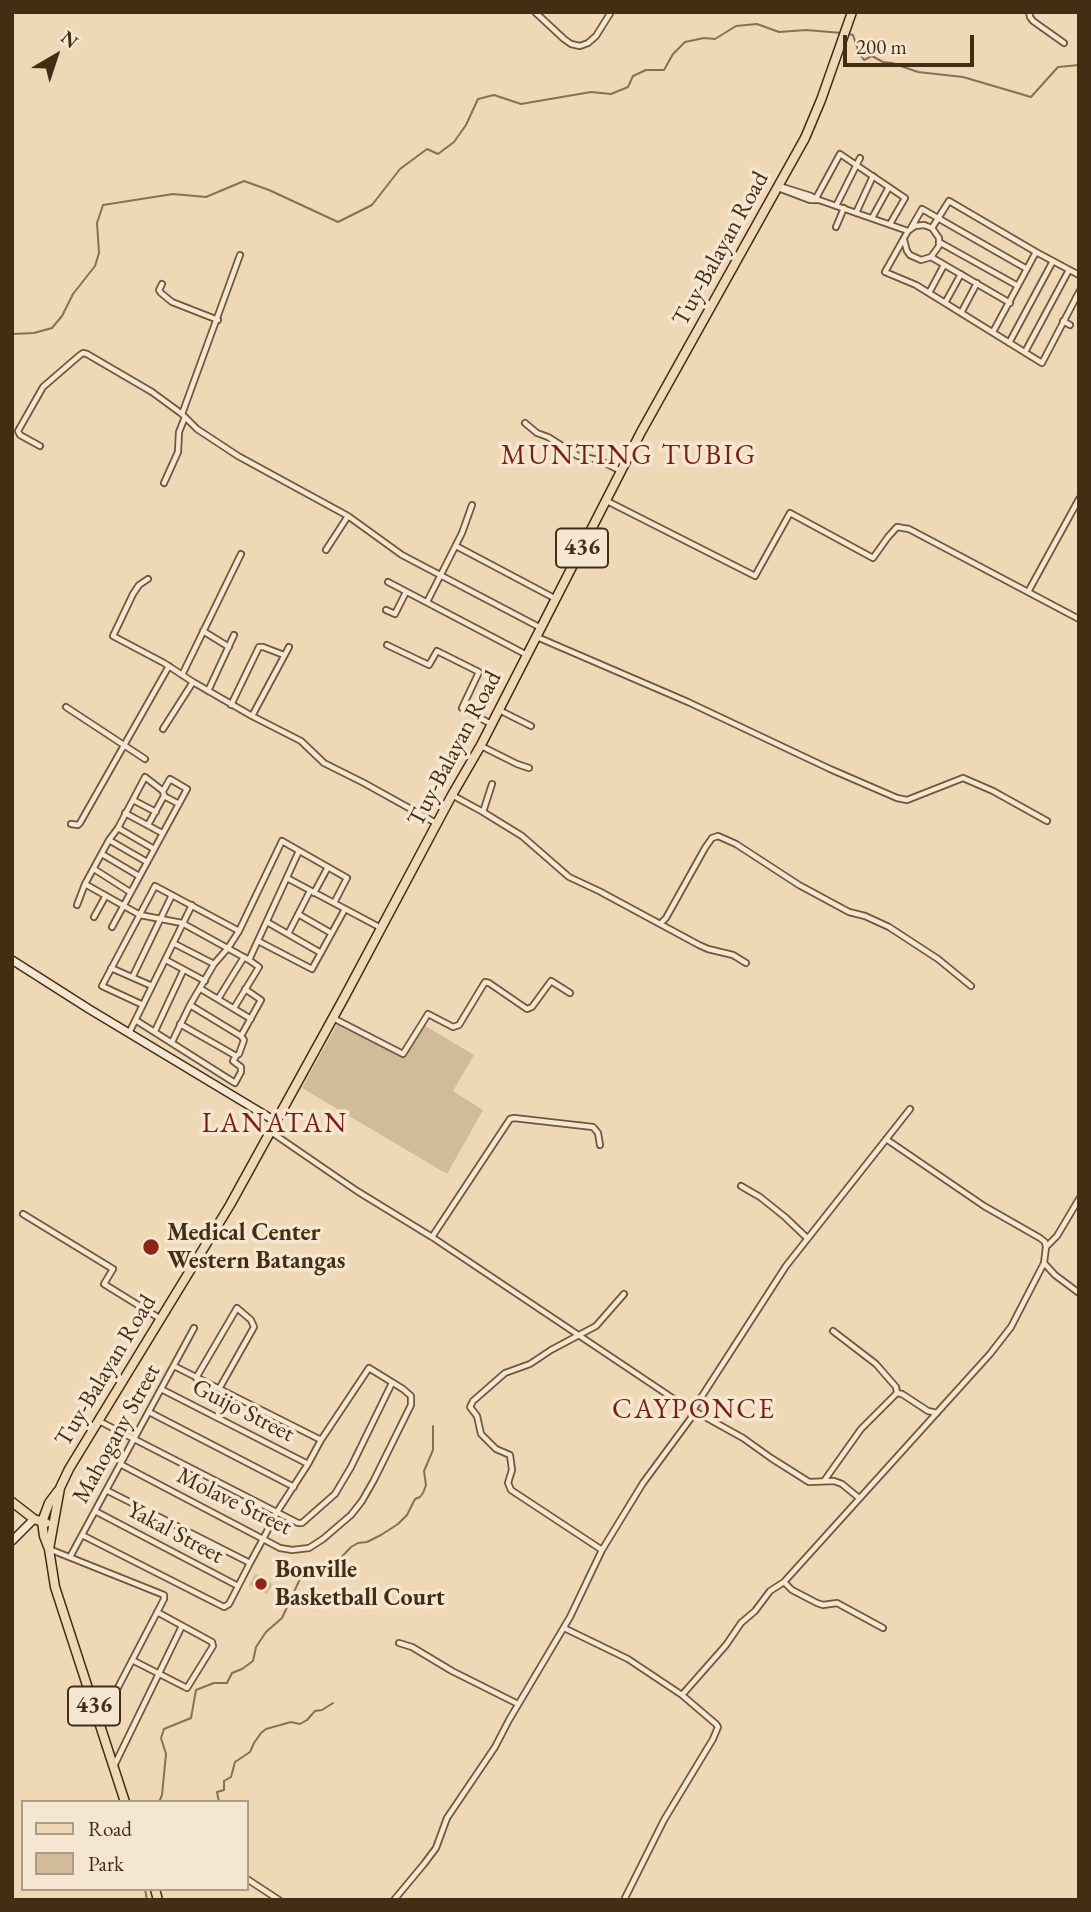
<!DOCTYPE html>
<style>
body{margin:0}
#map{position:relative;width:1091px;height:1912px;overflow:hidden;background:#eed8b6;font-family:"EB Garamond",serif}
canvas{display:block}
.frame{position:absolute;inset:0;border:14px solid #432d13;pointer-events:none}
.legend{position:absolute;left:21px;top:1800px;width:228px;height:91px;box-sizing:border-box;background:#f4e6d0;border:2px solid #ad9c84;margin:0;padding:9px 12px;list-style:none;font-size:21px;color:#432d13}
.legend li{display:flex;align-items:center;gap:14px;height:35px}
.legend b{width:35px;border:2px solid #ad9c84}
.north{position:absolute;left:21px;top:21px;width:70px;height:70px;-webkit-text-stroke:5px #f4e6d0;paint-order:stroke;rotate:39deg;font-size:19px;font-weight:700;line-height:28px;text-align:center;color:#432d13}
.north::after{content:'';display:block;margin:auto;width:24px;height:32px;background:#432d13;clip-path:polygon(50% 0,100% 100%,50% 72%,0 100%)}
.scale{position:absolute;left:843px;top:35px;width:131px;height:32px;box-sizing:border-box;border:4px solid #432d13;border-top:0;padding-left:9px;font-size:21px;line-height:24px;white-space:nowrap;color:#432d13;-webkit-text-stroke:5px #f4e6d0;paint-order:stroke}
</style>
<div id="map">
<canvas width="1091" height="1912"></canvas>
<div class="frame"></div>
<ul class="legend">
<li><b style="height:9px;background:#eed8b6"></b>Road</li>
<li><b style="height:19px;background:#d1bb9a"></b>Park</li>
</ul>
<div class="north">N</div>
<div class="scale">200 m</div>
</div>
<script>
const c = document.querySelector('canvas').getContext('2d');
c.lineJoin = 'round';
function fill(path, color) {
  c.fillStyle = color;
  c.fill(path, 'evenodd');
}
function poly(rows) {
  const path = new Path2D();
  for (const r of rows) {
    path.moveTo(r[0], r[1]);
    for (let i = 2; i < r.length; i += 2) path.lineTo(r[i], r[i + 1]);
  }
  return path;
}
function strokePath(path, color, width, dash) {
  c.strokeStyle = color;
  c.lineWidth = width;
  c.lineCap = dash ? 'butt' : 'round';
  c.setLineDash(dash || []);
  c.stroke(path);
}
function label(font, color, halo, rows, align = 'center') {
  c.font = font + ' "EB Garamond",serif';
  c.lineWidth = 7;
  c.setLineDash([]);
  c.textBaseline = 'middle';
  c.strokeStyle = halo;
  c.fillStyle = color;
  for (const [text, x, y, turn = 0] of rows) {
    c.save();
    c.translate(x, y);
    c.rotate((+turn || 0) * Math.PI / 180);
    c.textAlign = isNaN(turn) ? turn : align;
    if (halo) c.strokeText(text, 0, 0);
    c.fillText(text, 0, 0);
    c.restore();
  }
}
fill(poly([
 [340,1019,403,1052,419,1022,474,1055,453,1091,483,1110,447,1174,302,1088],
 [255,1574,273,1584,267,1594,249,1585]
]), '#d1bb9a');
strokePath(poly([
 [848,34,853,35,859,53,864,60,872,56,883,62,892,63,918,72,963,77,1031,97,1058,67,1079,65],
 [12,334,34,333,52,328,62,316,73,294,95,266,99,253,97,223,103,205,173,194,206,197,244,181,269,190,338,222,372,205,400,169,427,149,438,154,454,142,466,125,478,99,494,95,521,104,591,92,611,94,628,87,633,76,646,70,664,70,673,54,685,42,704,38,715,39,736,26,757,24,779,32,806,30,842,33],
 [159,1802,162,1795,166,1754,161,1738,164,1729,191,1718,196,1690,214,1683,227,1683,232,1673,242,1669,253,1661,256,1647,266,1632,282,1618,300,1579,315,1570,337,1562,351,1547,358,1543,367,1542,381,1535,398,1524,407,1515,415,1499,420,1497,423,1493,426,1485,424,1471,433,1450,433,1426],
 [219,1802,217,1792,224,1790,224,1781,231,1777,235,1762,250,1752,254,1743,261,1733,266,1729,291,1722,300,1724,307,1720,315,1711,322,1710,333,1703],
 [145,1889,147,1900]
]), '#877154', 2);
const street = poly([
 [535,12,564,39,571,44,580,46,588,43,596,36,611,12],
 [1029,12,1030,17,1033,21,1064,43],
 [779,186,811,196,819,200,908,231],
 [778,188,810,200,818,200],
 [815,200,840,154,905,198,890,224],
 [836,206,860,158],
 [856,213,873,176],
 [872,218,889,187],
 [836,227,844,208],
 [911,228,922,209,1027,269],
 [932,228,949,201,1036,252,1079,275],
 [904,240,907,251,910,255,921,260,931,257,939,246,939,238,932,228,924,225,915,226,908,231,885,272,916,285,1042,363,1079,292],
 [939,242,1018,286],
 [931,257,1010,303],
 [162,284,159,290,161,293,172,302,218,320],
 [929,293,944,265],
 [945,303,961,274],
 [961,313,977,283],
 [1063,321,1070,325],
 [993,332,1036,252],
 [1009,343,1053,261],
 [1025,352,1069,270],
 [182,414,240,255],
 [525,423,537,433,548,437,578,456,599,460,621,471],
 [40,446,20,435,18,431,43,387,80,355,83,353,87,354,152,392,182,414,197,429,238,456,348,516,402,555,541,628],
 [164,483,178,452,179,432,185,417],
 [607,501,755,576,790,513,873,558,888,537,897,527,909,529,1079,619],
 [456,546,556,599],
 [326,550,348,516],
 [148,579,139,585,133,594,113,636,164,663,193,682,252,716,301,741,324,763,364,783,436,823],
 [388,582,527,655],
 [1028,592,1079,499],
 [427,602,462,533,472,505],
 [386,610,395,614,406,592],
 [203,631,229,647],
 [537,637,688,702,830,769,897,798,907,800,963,778,993,791,1047,821],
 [387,645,429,665,437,651,479,672,462,708,491,724],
 [182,675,241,554],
 [208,691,234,635],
 [231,705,259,647,263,647,284,655],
 [66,707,145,759],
 [499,710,531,726],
 [252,716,289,647],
 [163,729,193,682],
 [481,746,517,764,529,768],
 [452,795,483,812,522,836,569,877,599,891,699,945,708,949,733,955,746,963],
 [164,796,179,804],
 [133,800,156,812],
 [483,812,492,784],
 [125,813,162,833],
 [71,824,78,825,80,823,169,666],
 [118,828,154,849],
 [109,840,147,862],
 [102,854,139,876],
 [94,869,130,892],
 [287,878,381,928],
 [85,884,140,915,182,923,249,960,299,851],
 [314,893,328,867],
 [77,905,85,884,109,840,118,828,145,777,163,791],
 [298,914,331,933],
 [94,917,105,897],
 [267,922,321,953],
 [661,923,666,918,705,848,712,838,718,836,736,844,799,885,849,912,865,916,889,927,938,959,971,986],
 [112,927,187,789,170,779,163,791,164,796,148,825],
 [288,934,310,891],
 [258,941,312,969,345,909],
 [173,943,214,964],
 [166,960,205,981],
 [111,968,152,986],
 [133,976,172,895],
 [201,989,251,1019],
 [218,999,244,957],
 [143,1005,102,986,155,886,239,931],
 [234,1008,259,967,249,960],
 [333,1018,403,1054,428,1014,453,1027,459,1025,485,982,489,983,527,1009,532,1007,551,981,570,993],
 [137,1021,235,1083,241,1072,241,1067,233,1061,236,1056],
 [180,1024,236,1056,239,1054,244,1040,241,1036,190,1005],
 [155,1031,183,971],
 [129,1033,192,905],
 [241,1036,261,1000,245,989],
 [172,1042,190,1005,214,964,228,948,239,931,282,841,347,878,334,903],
 [271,1132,357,1191,432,1237,680,1403,743,1438,771,1458,809,1482,834,1481,842,1484,859,1498],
 [741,1186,760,1197,785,1217,807,1238],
 [23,1214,113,1269,104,1284,159,1318],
 [432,1237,510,1119,514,1118,593,1127,598,1133,600,1145],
 [1046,1247,1057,1236,1079,1199],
 [1044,1263,1055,1275,1079,1293],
 [174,1366,321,1440],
 [196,1378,237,1308,251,1320,254,1327,219,1389],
 [161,1389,308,1464],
 [897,1393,902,1394,928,1411,937,1413],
 [149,1412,294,1487],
 [99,1421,298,1523,302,1523,335,1494,351,1467,392,1383],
 [824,1481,861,1429,897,1393,896,1387,876,1364,833,1331],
 [106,1490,250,1563],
 [95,1511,238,1586],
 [82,1535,224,1607,229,1604,250,1563,263,1539,277,1512,308,1464,321,1440,369,1368,403,1389,411,1396,411,1405,374,1480,362,1501,351,1515,323,1539,309,1548,292,1550,280,1548,263,1539,120,1464],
 [49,1549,164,1595,164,1599,100,1722],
 [602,1550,511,1490,508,1483,512,1470,510,1455,496,1449,481,1434,477,1416,470,1407,473,1401,505,1373,530,1364,551,1350,596,1326,624,1294],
 [70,1557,194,1328],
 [784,1582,792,1590,817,1603,823,1605,837,1603,883,1628],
 [564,1628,628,1659,682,1695,716,1724,718,1727,713,1739,664,1820,624,1900],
 [399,1643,412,1647,452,1671,518,1704],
 [132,1660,187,1688,213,1646,212,1642,157,1612],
 [682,1695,726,1645,741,1623,755,1611,770,1591,784,1582,990,1354,1011,1327,1044,1263,1046,1247,1045,1242,1040,1238,984,1206,886,1139],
 [115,1764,182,1626],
 [247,1879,279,1900],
 [394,1900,424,1864,436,1848,447,1818,495,1747,509,1720,570,1617,602,1550,643,1483,691,1418,693,1410,786,1266,910,1109]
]);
const secondary = poly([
 [12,960,89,1009,275,1121],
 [12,1541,34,1519]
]);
const primary = poly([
 [58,1491,49,1503,42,1522,44,1536,49,1549,55,1587,125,1802],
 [12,1502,34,1519,46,1523],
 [49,1549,60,1488,69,1469,230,1205,345,996,452,795,481,745,641,432,805,138,821,100,852,12],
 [155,1889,158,1900]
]);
strokePath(street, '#6e583c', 8);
strokePath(secondary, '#432d13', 10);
strokePath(primary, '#432d13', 11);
strokePath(street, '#f4e6d0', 4.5);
strokePath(secondary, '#f4e6d0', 7);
strokePath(primary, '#eed8b6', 8);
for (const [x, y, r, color] of [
 [151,1247,9,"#8f2418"],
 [261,1584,7,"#8f2418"]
]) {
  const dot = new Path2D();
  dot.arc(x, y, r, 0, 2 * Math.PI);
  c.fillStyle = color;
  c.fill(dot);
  strokePath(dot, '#f4e6d0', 2.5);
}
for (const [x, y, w] of [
 [582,548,52],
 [94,1706,52]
]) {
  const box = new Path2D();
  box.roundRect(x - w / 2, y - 19.5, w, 39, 5);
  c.fillStyle = '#f4e6d0';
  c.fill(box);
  strokePath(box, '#432d13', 2);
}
label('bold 23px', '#432d13', null, [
 ["436",582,548],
 ["436",94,1706]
]);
label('24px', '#432d13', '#f4e6d0', [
 ["Tuy-Balayan Road",721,249,-61],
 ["Tuy-Balayan Road",455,749,-62],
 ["Tuy-Balayan Road",106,1371,-59],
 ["Guijo Street",243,1411,27],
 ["Mahogany Street",117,1434,-61],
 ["Molave Street",234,1502,26],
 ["Yakal Street",175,1533,28]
]);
label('bold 24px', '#432d13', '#f4e6d0', [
 ["Medical Center",167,1233],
 ["Western Batangas",167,1261],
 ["Bonville",275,1570],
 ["Basketball Court",275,1598]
], 'left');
c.letterSpacing = '2px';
label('28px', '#7a1f14', '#f4e6d0', [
 ["MUNTING TUBIG",629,456],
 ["LANATAN",275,1124],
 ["CAYPONCE",694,1410]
]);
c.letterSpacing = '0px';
</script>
